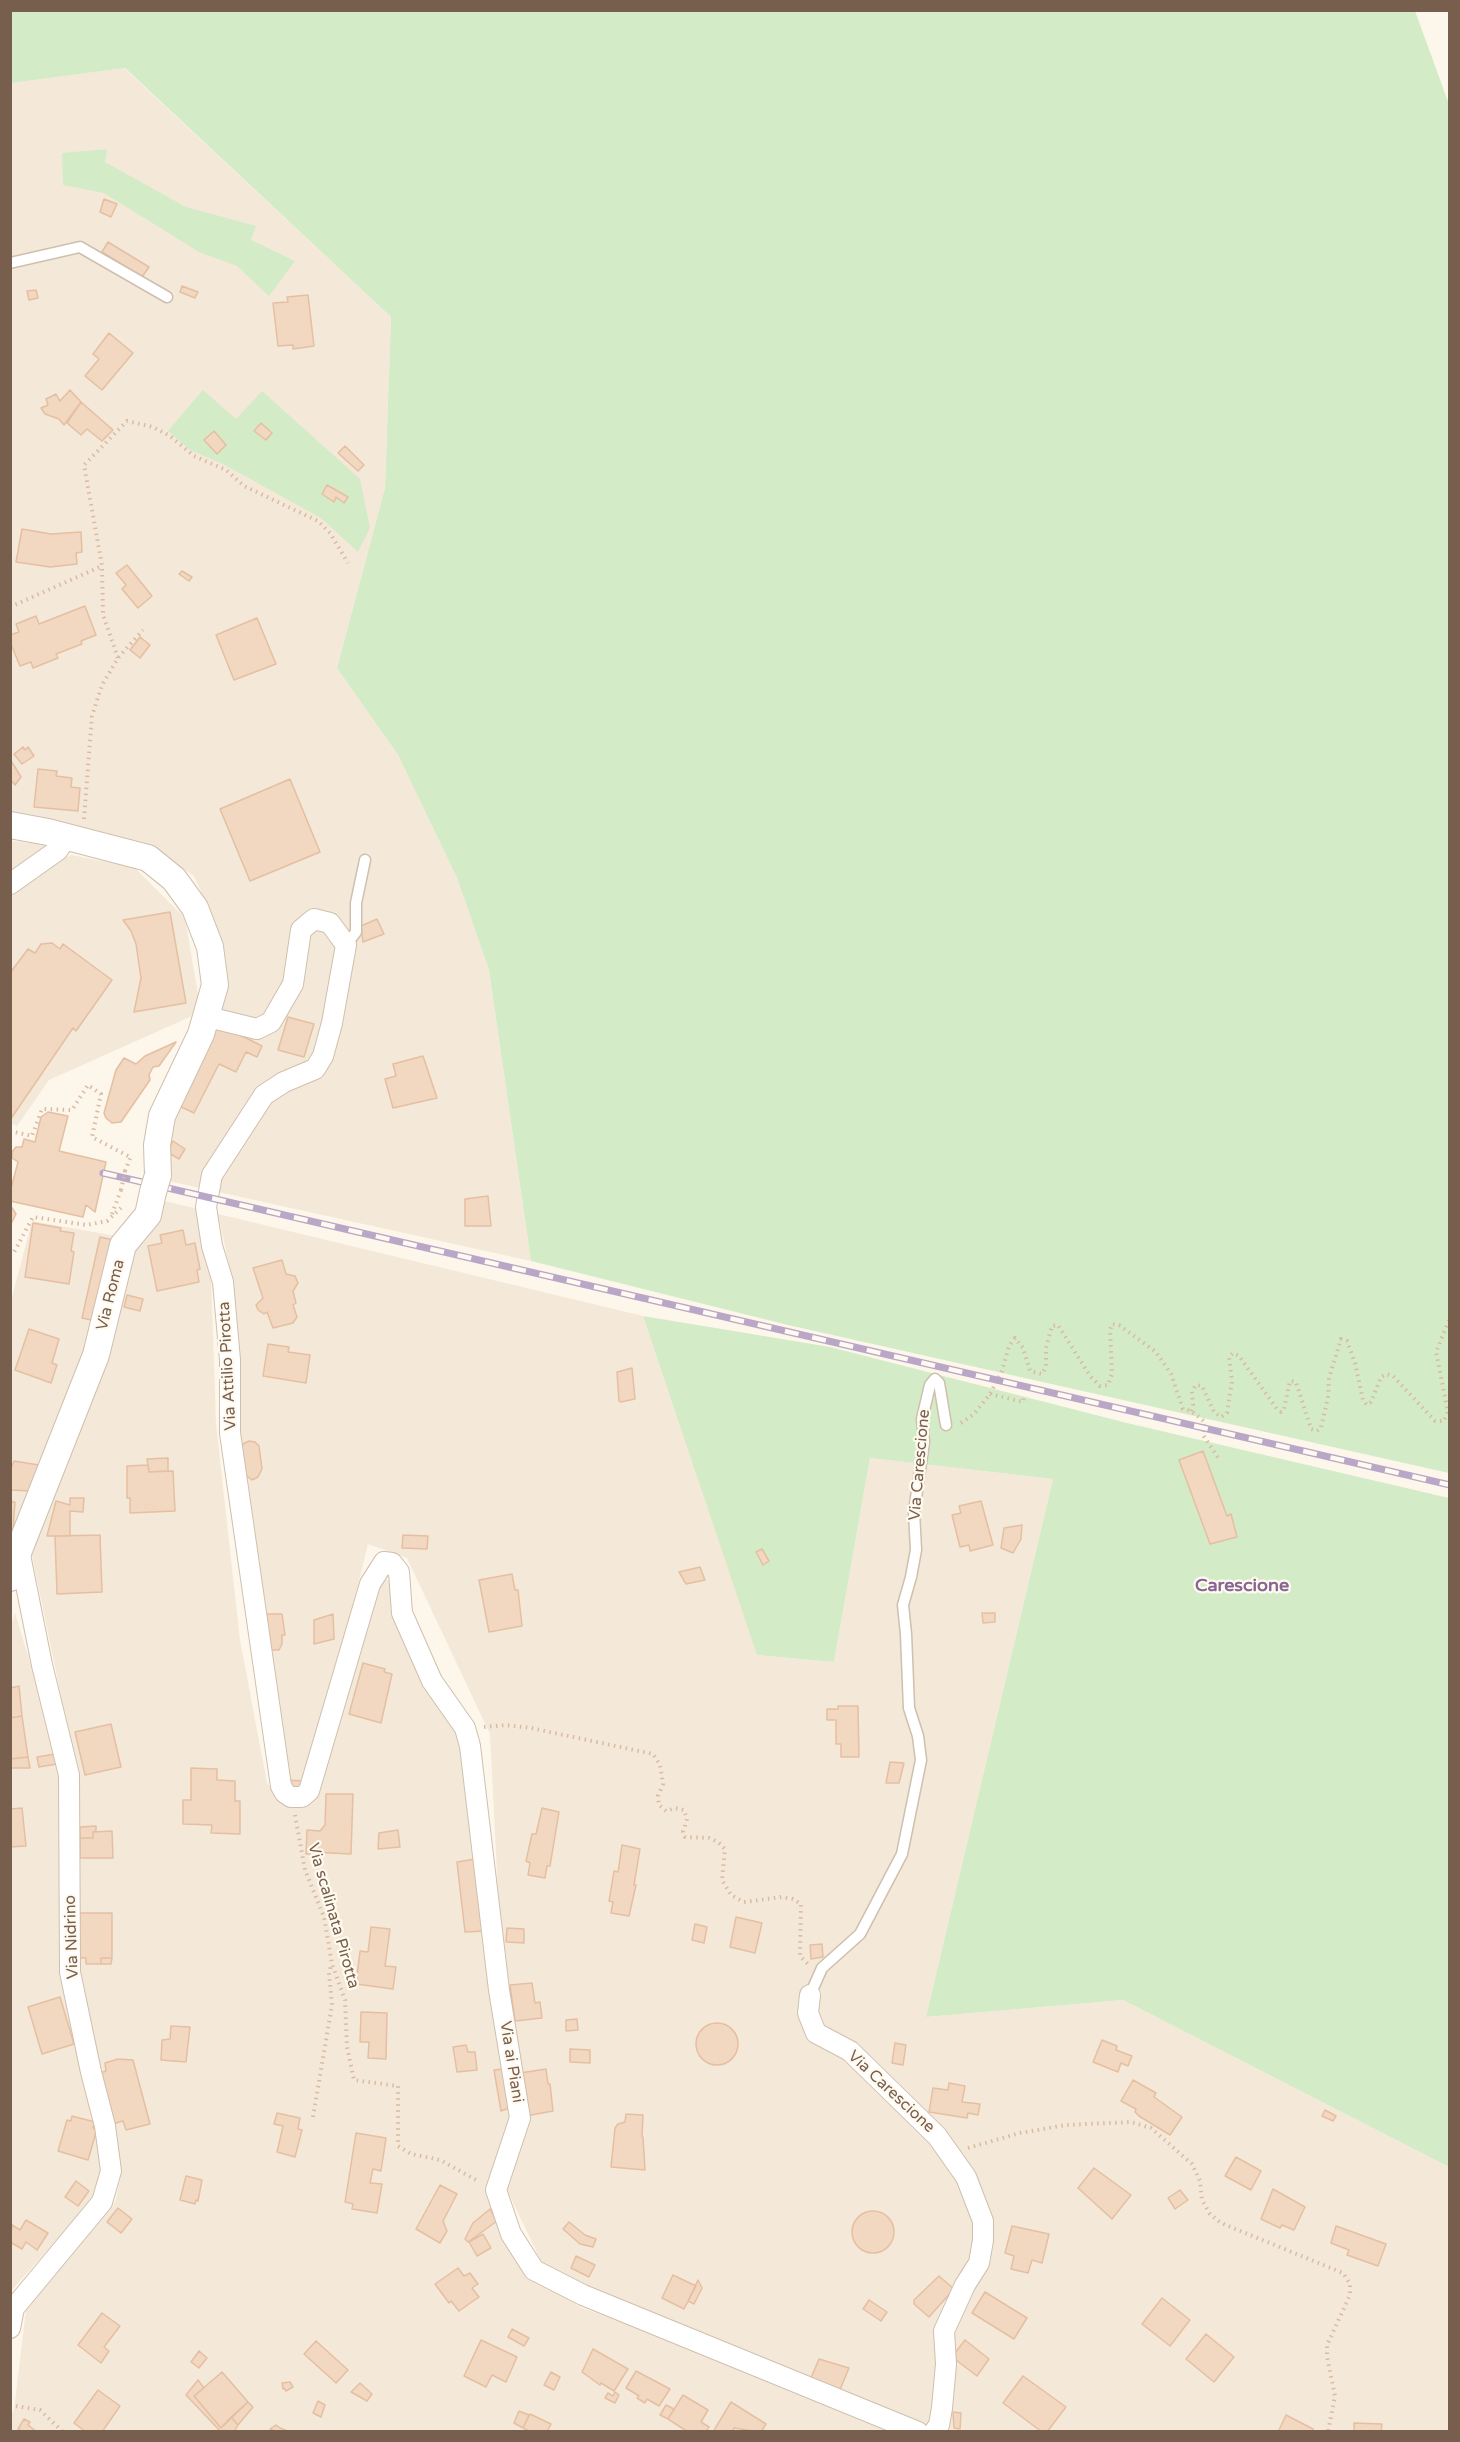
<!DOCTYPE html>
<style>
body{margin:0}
#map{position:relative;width:1460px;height:2442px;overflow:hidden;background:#fdf6ea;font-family:"Varela Round",sans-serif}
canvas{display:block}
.frame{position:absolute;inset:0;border:12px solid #785e4c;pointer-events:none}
</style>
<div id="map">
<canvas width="1460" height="2442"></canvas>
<div class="frame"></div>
</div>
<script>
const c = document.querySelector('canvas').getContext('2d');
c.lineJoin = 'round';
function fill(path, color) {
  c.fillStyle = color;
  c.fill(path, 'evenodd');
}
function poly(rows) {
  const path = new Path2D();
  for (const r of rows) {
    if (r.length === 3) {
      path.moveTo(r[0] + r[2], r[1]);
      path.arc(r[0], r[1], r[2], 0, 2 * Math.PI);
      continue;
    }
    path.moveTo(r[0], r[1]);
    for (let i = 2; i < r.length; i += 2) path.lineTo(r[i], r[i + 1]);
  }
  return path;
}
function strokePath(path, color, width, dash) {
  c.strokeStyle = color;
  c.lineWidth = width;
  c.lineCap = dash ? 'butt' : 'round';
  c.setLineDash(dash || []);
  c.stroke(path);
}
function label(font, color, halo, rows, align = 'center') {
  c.font = font + ' "Varela Round",sans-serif';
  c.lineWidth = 4.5;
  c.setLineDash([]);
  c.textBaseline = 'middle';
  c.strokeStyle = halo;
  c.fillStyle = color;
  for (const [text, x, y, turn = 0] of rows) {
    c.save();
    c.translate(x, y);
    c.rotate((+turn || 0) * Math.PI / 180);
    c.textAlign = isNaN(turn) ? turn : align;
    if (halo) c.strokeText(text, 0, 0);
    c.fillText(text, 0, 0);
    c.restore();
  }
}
fill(poly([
 [124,68,391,317,385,488,337,668,398,755,457,878,489,970,531,1261,164,1180,163,1149,222,979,215,922,194,876,143,842,11,818,10,83],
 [11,841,43,844,46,852,11,879],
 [71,855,134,867,185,918,201,1012,49,1080,17,1126,10,1123,10,889,34,872],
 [164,1201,199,1209,211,1277,216,1424,240,1640,267,1783,284,1804,310,1804,322,1781,366,1606,378,1578,388,1580,399,1631,464,1746,515,2115,490,2179,524,2271,582,2308,662,2336,890,2431,11,2432,10,2418,14,2410,26,2310,115,2202,121,2177,93,2072,73,1965,77,1774,30,1546,126,1256,143,1236],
 [218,1214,643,1316,758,1655,834,1662,870,1458,1053,1479,926,2017,1123,2000,1449,2167,1449,2431,926,2431,613,2303,542,2263,507,2190,524,2118,500,1932,490,1734,407,1558,368,1544,310,1781,285,1790,237,1448,234,1288],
 [32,1221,121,1237,100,1325,11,1553,11,1301],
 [15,1613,62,1768,66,1990,102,2131,99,2192,11,2291,10,1628]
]), '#f4e9d8');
fill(poly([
 [10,11,1415,11,1450,107,1449,1473,788,1325,531,1261,489,970,457,878,398,755,337,668,385,488,391,317,125,68,11,83],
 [107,149,105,162,186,207,256,226,251,240,295,261,269,296,237,266,199,252,104,193,63,185,62,153],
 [203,390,236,419,262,391,360,479,370,528,358,552,321,518,223,464,190,450,168,431],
 [643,1316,830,1347,1127,1423,1449,1498,1449,2167,1123,2000,926,2017,1053,1479,870,1458,834,1662,757,1655]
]), '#d4ebc7');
const building = poly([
 [104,199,117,204,111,217,100,212,104,199],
 [108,242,149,267,142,277,102,252,108,242],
 [182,286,198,292,195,298,180,292,182,286],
 [36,290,38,298,29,300,27,291,36,290],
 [308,295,314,346,293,349,293,345,278,346,273,303,288,302,287,297,308,295],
 [109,333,133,353,102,390,85,376,99,359,93,354,109,333],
 [70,390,81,402,64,425,59,419,45,414,41,408,48,405,46,399,56,394,60,401,70,390],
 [81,402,113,430,102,441,87,429,81,435,67,423,81,402],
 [261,423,272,433,266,440,254,431,261,423],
 [214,431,226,445,217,454,204,440,214,431],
 [345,446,364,465,358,471,338,453,345,446],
 [327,485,348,497,344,503,336,497,334,502,322,494,327,485],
 [22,529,51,534,81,532,82,552,76,553,77,564,50,567,16,562,22,529],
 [127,565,152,596,138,608,122,589,126,585,116,573,127,565],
 [182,571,192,577,189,581,179,574,182,571],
 [85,606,96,635,81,641,82,644,56,654,58,658,33,668,31,662,20,666,10,642,10,635,19,632,16,624,36,616,39,624,85,606],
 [257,618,276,664,234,680,216,635,257,618],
 [140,637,150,645,140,658,130,650,140,637],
 [23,747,25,750,28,747,34,756,22,764,14,754,23,747],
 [10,759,21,777,15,785,13,782,10,784,10,759],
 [38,769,57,771,56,776,72,778,71,787,80,788,78,811,34,807,38,769],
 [290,779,320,852,250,881,220,809,290,779],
 [170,912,186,1003,134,1012,141,978,136,944,131,931,123,920,170,912],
 [377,919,384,934,363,942,361,926,377,919],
 [52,943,60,949,63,944,112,980,76,1031,73,1028,10,1120,10,973,28,949,35,953,41,944,52,943],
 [288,1017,314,1024,304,1057,278,1050,288,1017],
 [218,1024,262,1046,257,1057,246,1052,236,1072,219,1064,194,1113,175,1104,218,1024],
 [176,1042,159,1066,153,1067,149,1075,150,1080,121,1122,112,1123,106,1118,104,1113,116,1070,124,1058,136,1064,145,1056,176,1042],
 [423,1056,437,1098,393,1108,385,1079,396,1076,393,1064,423,1056],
 [48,1112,68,1116,59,1151,106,1162,95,1212,86,1205,83,1217,10,1201,10,1192,18,1162,12,1158,12,1152,16,1147,22,1147,24,1139,35,1142,41,1117,48,1112],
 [173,1141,185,1149,179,1159,167,1152,173,1141],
 [488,1196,491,1226,465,1226,465,1199,488,1196],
 [10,1205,16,1214,10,1226,10,1205],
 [33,1223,61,1228,60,1231,74,1233,71,1251,74,1252,69,1284,25,1277,33,1223],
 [183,1230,186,1245,195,1243,200,1269,197,1270,199,1282,157,1291,148,1246,162,1243,160,1235,183,1230],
 [100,1237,118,1241,100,1322,82,1318,100,1237],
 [282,1260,286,1274,295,1276,298,1283,293,1291,296,1303,293,1305,297,1317,293,1323,273,1328,267,1312,264,1314,258,1310,256,1305,263,1298,253,1268,282,1260],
 [127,1295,143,1299,140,1311,124,1307,127,1295],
 [29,1329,59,1339,52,1363,57,1365,51,1383,15,1370,29,1329],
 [268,1344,289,1347,288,1352,310,1355,306,1383,263,1376,268,1344],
 [632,1368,635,1399,621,1402,619,1401,617,1372,632,1368],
 [249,1441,255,1442,259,1446,262,1469,258,1477,252,1480,244,1474,241,1449,243,1444,249,1441],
 [1203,1451,1227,1516,1231,1514,1237,1537,1210,1544,1179,1460,1203,1451],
 [168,1458,168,1471,149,1472,147,1459,168,1458],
 [14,1461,39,1465,31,1491,10,1490,10,1470,14,1461],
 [148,1465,149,1472,173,1471,175,1511,130,1513,130,1498,127,1498,127,1466,148,1465],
 [70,1498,84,1498,83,1512,70,1511,70,1536,47,1536,56,1501,70,1505,70,1498],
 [981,1501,993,1545,970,1551,969,1545,960,1547,952,1515,961,1513,959,1506,981,1501],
 [10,1502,15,1502,12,1543,10,1543,10,1502],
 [1022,1525,1021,1539,1013,1553,1001,1548,1004,1528,1022,1525],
 [100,1535,102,1592,57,1594,55,1536,100,1535],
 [403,1535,428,1536,427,1549,402,1548,403,1535],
 [762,1549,769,1561,763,1565,756,1552,762,1549],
 [700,1567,705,1580,686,1584,679,1572,700,1567],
 [512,1574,515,1590,518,1590,522,1626,489,1632,479,1580,512,1574],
 [982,1613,995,1613,995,1622,983,1623,982,1613],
 [263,1614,282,1614,285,1635,282,1635,282,1644,279,1650,267,1650,263,1614],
 [333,1614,334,1639,314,1644,314,1620,333,1614],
 [363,1663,385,1669,384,1672,392,1674,381,1723,349,1714,363,1663],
 [19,1686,22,1716,10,1718,10,1688,19,1686],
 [838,1706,858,1706,859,1757,841,1757,841,1744,836,1744,836,1720,827,1720,827,1709,838,1709,838,1706],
 [22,1716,28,1757,10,1759,10,1718,22,1716],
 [111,1724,121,1767,85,1775,75,1732,111,1724],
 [55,1754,57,1764,39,1767,37,1757,55,1754],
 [28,1757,30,1768,10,1768,10,1759,28,1757],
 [890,1762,904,1763,899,1783,886,1783,890,1762],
 [191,1768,217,1769,217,1780,235,1781,235,1801,240,1801,240,1834,211,1833,212,1825,183,1824,183,1800,191,1800,191,1768],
 [282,1780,308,1781,293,1792,282,1780],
 [326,1794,353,1794,351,1854,310,1852,310,1854,306,1854,307,1830,320,1831,325,1825,326,1794],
 [22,1808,26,1846,10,1847,10,1809,22,1808],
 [542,1808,559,1812,550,1866,547,1866,545,1878,528,1875,530,1863,526,1861,532,1834,536,1834,542,1808],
 [96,1826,96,1831,93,1832,93,1838,80,1838,80,1827,96,1826],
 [398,1830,400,1847,378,1849,379,1833,398,1830],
 [112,1831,113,1858,80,1858,80,1838,93,1838,93,1832,112,1831],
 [622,1845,640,1849,634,1885,636,1885,629,1916,611,1913,613,1902,609,1901,614,1871,618,1872,622,1845],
 [475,1859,486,1931,465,1932,457,1862,475,1859],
 [77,1913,112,1913,112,1958,101,1958,101,1964,86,1964,86,1958,77,1958,77,1913],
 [736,1917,762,1923,755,1953,730,1947,736,1917],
 [695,1924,707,1927,704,1943,692,1940,695,1924],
 [371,1927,390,1929,385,1966,396,1967,393,1989,356,1984,360,1951,368,1952,371,1927],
 [507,1928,524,1929,524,1943,506,1942,507,1928],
 [822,1944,823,1957,811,1959,810,1945,822,1944],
 [101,1958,112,1958,111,1964,101,1964,101,1958],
 [532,1983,535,2003,540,2002,542,2018,515,2021,510,1985,532,1983],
 [60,1997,74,2044,42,2054,28,2007,60,1997],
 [361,2012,387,2013,386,2059,368,2058,369,2042,360,2042,361,2012],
 [577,2019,578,2030,566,2031,566,2020,577,2019],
 [717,2044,21],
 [171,2026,190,2027,186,2062,161,2060,162,2040,170,2039,171,2026],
 [1102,2040,1117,2046,1116,2050,1132,2056,1128,2066,1121,2063,1118,2072,1093,2062,1102,2040],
 [895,2043,906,2045,903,2065,892,2063,895,2043],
 [466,2045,468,2052,475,2052,477,2070,457,2072,453,2047,466,2045],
 [570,2049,590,2050,590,2063,570,2062,570,2049],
 [118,2059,133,2060,150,2124,126,2130,123,2121,109,2125,95,2075,106,2071,105,2063,118,2059],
 [502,2069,510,2108,501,2111,494,2070,502,2069],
 [546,2069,548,2084,550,2084,553,2111,526,2116,520,2073,546,2069],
 [1133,2080,1156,2093,1154,2097,1182,2117,1170,2135,1139,2116,1135,2112,1136,2109,1121,2101,1133,2080],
 [949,2083,965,2086,962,2102,980,2104,978,2115,968,2113,967,2118,929,2112,933,2088,948,2090,949,2083],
 [1325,2110,1336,2116,1333,2121,1322,2116,1325,2110],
 [277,2113,300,2118,298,2129,302,2130,295,2157,277,2152,283,2126,274,2124,277,2113],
 [626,2114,643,2115,642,2137,643,2137,645,2170,611,2167,615,2128,618,2124,625,2122,626,2114],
 [72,2116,95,2122,93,2128,97,2129,88,2160,58,2151,67,2120,71,2121,72,2116],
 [356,2133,386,2138,381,2171,373,2169,370,2183,382,2184,377,2213,352,2209,353,2204,345,2202,356,2133],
 [1236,2157,1261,2171,1251,2190,1225,2176,1236,2157],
 [1094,2168,1131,2195,1112,2219,1078,2188,1094,2168],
 [186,2176,202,2180,198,2201,196,2200,195,2204,180,2200,186,2176],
 [76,2181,89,2191,78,2206,65,2197,76,2181],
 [440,2185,457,2194,443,2221,447,2231,440,2243,416,2229,440,2185],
 [1273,2189,1305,2207,1294,2230,1282,2225,1280,2228,1261,2219,1273,2189],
 [1180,2190,1188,2200,1175,2209,1168,2198,1180,2190],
 [118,2208,132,2219,121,2233,107,2222,118,2208],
 [490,2209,497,2221,468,2242,465,2239,473,2223,490,2209],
 [873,2232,21],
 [26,2220,48,2233,37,2250,26,2242,22,2249,10,2242,12,2225,20,2230,26,2220],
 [569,2222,585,2235,596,2239,593,2247,580,2244,563,2229,569,2222],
 [1012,2226,1049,2234,1042,2263,1032,2260,1028,2273,1011,2269,1014,2256,1005,2253,1012,2226],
 [1336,2226,1386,2244,1378,2266,1347,2255,1349,2250,1331,2243,1336,2226],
 [483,2234,491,2248,477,2256,469,2242,483,2234],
 [576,2256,595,2265,589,2277,571,2268,576,2256],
 [458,2268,464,2276,470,2273,478,2284,472,2288,479,2297,459,2311,451,2301,449,2303,435,2284,458,2268],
 [673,2275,696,2286,684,2309,662,2298,673,2275],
 [939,2276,954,2289,929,2317,914,2304,914,2300,939,2276],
 [698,2280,702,2288,694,2304,688,2301,698,2280],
 [985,2292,1027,2318,1014,2339,972,2313,985,2292],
 [1162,2298,1190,2320,1170,2346,1142,2324,1162,2298],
 [869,2300,887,2312,881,2321,863,2309,869,2300],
 [102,2313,120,2326,104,2347,109,2351,101,2363,78,2345,102,2313],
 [512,2329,529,2338,524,2346,508,2337,512,2329],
 [1206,2334,1234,2357,1214,2382,1186,2359,1206,2334],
 [481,2340,517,2357,506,2382,492,2375,486,2387,464,2376,481,2340],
 [965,2340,989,2359,977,2376,952,2357,965,2340],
 [316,2341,348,2370,336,2383,304,2354,316,2341],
 [593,2349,628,2369,614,2391,601,2383,600,2385,582,2372,593,2349],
 [199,2351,207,2358,199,2368,191,2362,199,2351],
 [819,2359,849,2368,839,2392,810,2380,819,2359],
 [636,2371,670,2389,659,2406,647,2399,645,2403,637,2398,639,2396,626,2388,636,2371],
 [222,2372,248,2402,221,2428,194,2396,222,2372],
 [551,2372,560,2377,554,2390,544,2385,551,2372],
 [1023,2376,1066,2407,1047,2432,1042,2432,1003,2403,1023,2376],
 [198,2380,204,2388,194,2396,221,2428,231,2417,238,2425,234,2432,221,2432,186,2395,198,2380],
 [290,2382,293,2387,286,2391,284,2388,283,2389,282,2383,290,2382],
 [360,2383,372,2394,367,2401,351,2392,360,2383],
 [98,2390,120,2406,102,2432,86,2432,74,2423,98,2390],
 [615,2392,619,2395,615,2403,605,2398,608,2393,613,2396,615,2392],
 [683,2395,708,2410,701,2422,709,2427,706,2432,688,2432,668,2419,683,2395],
 [318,2401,325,2405,321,2417,313,2413,318,2401],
 [248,2402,253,2407,238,2425,231,2417,248,2402],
 [731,2402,766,2424,761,2432,734,2428,732,2432,713,2432,731,2402],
 [666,2405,674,2409,668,2419,660,2415,666,2405],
 [519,2411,529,2415,523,2428,514,2423,519,2411],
 [953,2412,961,2413,960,2429,954,2428,953,2412],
 [530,2414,551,2424,547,2432,532,2432,523,2428,530,2414],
 [1286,2415,1313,2429,1312,2432,1278,2432,1286,2415],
 [24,2419,30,2422,28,2425,37,2432,23,2432,18,2429,24,2419],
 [1354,2423,1382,2424,1381,2432,1354,2432,1354,2423],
 [276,2425,280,2428,290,2432,277,2432,270,2429,276,2425]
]);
fill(building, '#f2d7c1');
strokePath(building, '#e5bfa1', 1.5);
const service = poly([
 [10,263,80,247,167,297],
 [346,945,356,932,356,903,365,860],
 [810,1995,822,1968,860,1934,902,1854,921,1760,918,1736,909,1708,906,1634,903,1605,911,1577,916,1550,914,1512,924,1442,922,1419,930,1385,935,1379,939,1383,946,1425]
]);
const minor = poly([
 [10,884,58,850,66,837],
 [208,1017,257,1029,271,1022,293,984,301,930,314,919,330,923,346,945,332,1023,323,1056,315,1069,284,1082,264,1095,212,1175,206,1207,212,1246,223,1282,230,1360,230,1433,281,1786,285,1793,291,1797,302,1797,309,1791,370,1584,384,1562,392,1563,399,1572,402,1613,432,1681,465,1728,470,1746,499,1990,520,2118,496,2190,511,2234,534,2270,583,2295,918,2432],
 [810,1995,808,2013,816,2033,850,2051,937,2136,966,2177,983,2221,983,2240,979,2263,965,2285,944,2331,946,2364,942,2408,939,2425,934,2432],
 [10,2328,14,2308,102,2202,111,2171,105,2126,91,2072,70,1972,69,1775,42,1665,19,1550]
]);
const tertiary = poly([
 [10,825,48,832,148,858,174,879,195,908,210,947,215,985,201,1034,162,1116,157,1145,158,1175],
 [10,1578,19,1550,96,1355,123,1245,148,1215,153,1192]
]);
strokePath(service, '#cfbfae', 13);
strokePath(minor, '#cfbfae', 22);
strokePath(tertiary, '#cfbfae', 28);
strokePath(poly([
 [10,607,102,566],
 [118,658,103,615,102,566,84,465,127,421,153,427,170,436,194,456,226,470,244,486,318,521,330,533,348,563],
 [84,819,92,716,102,685,118,658,143,630],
 [10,1131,32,1136,42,1109,72,1110,88,1085,101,1094,92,1137,130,1157],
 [125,1171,131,1156],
 [112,1214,121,1190],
 [10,1255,13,1254,33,1217,87,1225,107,1221,121,1208],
 [990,1394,1023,1402,1024,1397],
 [1191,1411,1193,1405,1192,1391,1196,1385,1202,1386,1214,1412,1221,1417,1227,1413,1232,1381,1229,1357,1233,1353,1239,1356,1277,1409,1281,1412,1284,1409,1290,1381,1296,1382,1311,1429,1317,1431,1321,1428,1328,1397,1329,1378,1341,1339,1347,1341,1355,1363,1363,1400,1367,1405,1371,1402,1381,1377,1386,1374,1393,1376,1435,1421,1444,1421,1448,1412,1436,1352,1450,1318],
 [961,1423,974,1414,990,1394,1002,1371,1009,1346,1015,1338,1023,1348,1030,1371,1042,1374,1046,1367,1046,1348,1052,1326,1058,1325,1090,1376,1100,1386,1108,1385,1112,1374,1110,1330,1112,1324,1119,1325,1156,1352,1171,1374,1183,1409,1191,1411,1205,1422,1203,1435,1220,1461],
 [484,1727,506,1725,531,1728,653,1754,660,1765,663,1784,658,1796,659,1805,666,1811,675,1808,684,1810,687,1819,683,1832,685,1837,709,1838,718,1842,725,1849,722,1880,731,1895,744,1902,782,1897,793,1899,801,1904,800,1956,808,1964],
 [295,1815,305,1870,324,1917,332,1964,345,2000,347,2047,354,2080,398,2086,398,2146,411,2154,440,2160,478,2181],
 [313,2117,332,2005,329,1973,331,1965],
 [968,2148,1020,2133,1066,2125,1131,2122,1151,2128,1192,2164,1200,2181,1202,2200,1210,2214,1221,2223,1343,2273,1350,2284,1350,2295,1327,2345,1327,2357,1335,2396,1328,2432],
 [10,2405,40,2410,63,2432]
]), '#d8bba3', 4, [1.5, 4.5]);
strokePath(service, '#fff', 10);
strokePath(minor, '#fff', 20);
strokePath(tertiary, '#fff', 26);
const rail = poly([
 [103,1173,1450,1485]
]);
strokePath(rail, '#baa7c8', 7);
strokePath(rail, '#fffaf0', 4.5, [14]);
const tertiaryBridge = poly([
 [153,1192,158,1175]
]);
strokePath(tertiaryBridge, '#cfbfae', 28, []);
strokePath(poly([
 [121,1190,125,1171]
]), '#d8bba3', 4, [1.5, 4.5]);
strokePath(tertiaryBridge, '#fff', 26);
label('16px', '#785e4c', '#fffaf0', [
 ["Via Roma",111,1295,-76],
 ["Via Attilio Pirotta",228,1366,-93],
 ["Via Carescione",920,1465,-85],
 ["Via scalinata Pirotta",333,1916,74],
 ["Via Nidrino",72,1937,-92],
 ["Via ai Piani",511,2062,81],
 ["Via Carescione",891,2092,43]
]);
label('bold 18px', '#876594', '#fffaf0', [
 ["Carescione",1242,1586]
]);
</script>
